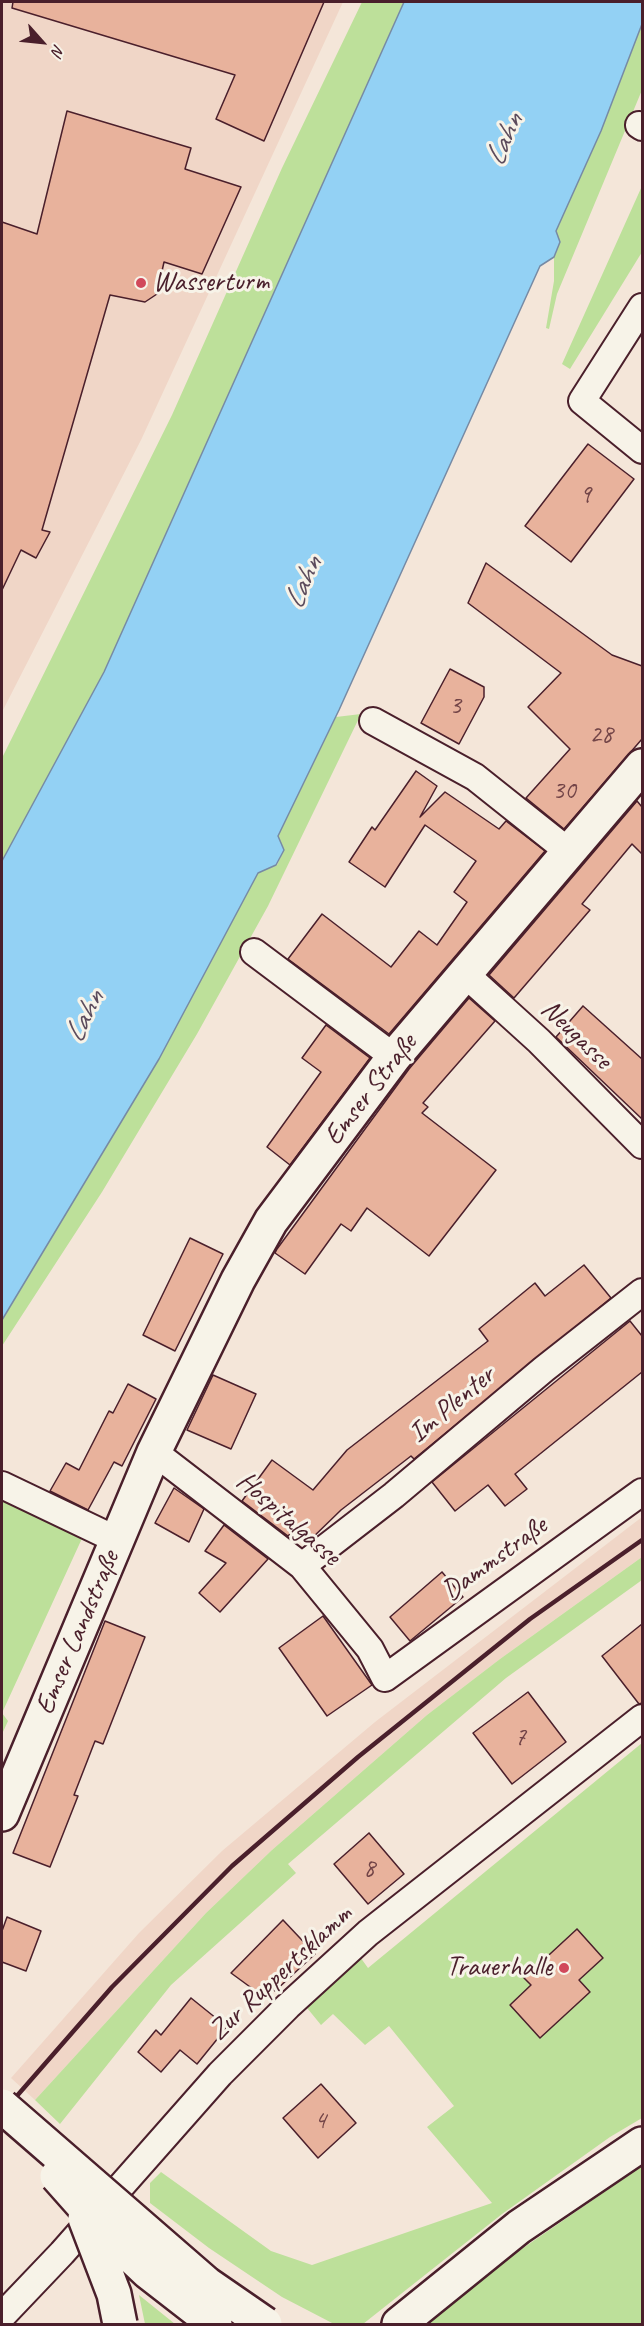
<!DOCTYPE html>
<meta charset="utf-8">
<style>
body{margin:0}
#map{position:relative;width:644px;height:2326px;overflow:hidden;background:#f4e6d9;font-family:Caveat,sans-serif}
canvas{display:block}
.frame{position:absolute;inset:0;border:3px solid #4a1f2b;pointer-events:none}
.north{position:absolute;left:12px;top:12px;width:60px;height:60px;-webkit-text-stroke:4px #f7f3e8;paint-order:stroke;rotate:117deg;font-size:16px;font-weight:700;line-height:24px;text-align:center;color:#4a1f2b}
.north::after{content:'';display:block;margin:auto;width:21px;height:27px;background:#4a1f2b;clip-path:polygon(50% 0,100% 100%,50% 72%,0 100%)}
</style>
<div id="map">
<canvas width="644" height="2326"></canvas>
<div class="frame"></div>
<div class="north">N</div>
</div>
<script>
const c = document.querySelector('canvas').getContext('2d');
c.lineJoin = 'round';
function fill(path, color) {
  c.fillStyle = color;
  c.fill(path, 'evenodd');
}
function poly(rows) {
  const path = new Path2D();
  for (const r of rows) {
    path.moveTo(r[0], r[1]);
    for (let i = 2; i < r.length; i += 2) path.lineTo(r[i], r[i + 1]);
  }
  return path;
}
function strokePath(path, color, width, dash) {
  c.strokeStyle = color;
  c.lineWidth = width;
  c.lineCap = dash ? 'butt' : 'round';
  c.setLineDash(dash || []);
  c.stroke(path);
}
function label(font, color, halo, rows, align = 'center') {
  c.font = font + ' Caveat,sans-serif';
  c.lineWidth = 6;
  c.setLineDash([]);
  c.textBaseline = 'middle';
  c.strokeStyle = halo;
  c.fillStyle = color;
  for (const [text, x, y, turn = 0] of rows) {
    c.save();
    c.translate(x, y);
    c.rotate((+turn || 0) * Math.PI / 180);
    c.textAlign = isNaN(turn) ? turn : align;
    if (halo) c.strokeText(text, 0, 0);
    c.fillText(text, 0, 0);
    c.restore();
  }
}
fill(poly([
 [2,2,343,2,141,440,2,712],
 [642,1517,642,1557,500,1659,427,1715,272,1850,206,1913,35,2100,11,2078,139,1933,222,1851,375,1722]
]), '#f0d6c7');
fill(poly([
 [362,2,404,2,104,672,2,861,2,758,172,415,282,168],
 [642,24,642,90,557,294,549,329,546,328,554,281,554,257,560,242,555,231,601,131],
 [642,186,642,252,570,369,562,364],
 [361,714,268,906,197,1034,102,1192,2,1346,2,1320,159,1059,258,873,277,865,284,850,278,836,336,717],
 [2,1495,84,1534,2,1713,8,1721,2,1734],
 [642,1557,642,1580,506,1678,288,1864,296,1873,171,1985,60,2124,35,2100,206,1913,272,1850,427,1715,500,1659],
 [642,1743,642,2118,610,2137,502,2214,363,2324,334,2324,282,2297,209,2248,150,2203,150,2183,161,2172,271,2251,312,2265,492,2203,427,2127,454,2106,389,2026,365,2045,333,2014,321,2025,303,2003,358,1954,368,1968],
 [642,2166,642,2324,427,2324,500,2264],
 [139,2295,175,2324,145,2324]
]), '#bde09a');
const water = poly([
 [404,2,642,2,642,24,601,131,556,231,560,242,554,257,540,266,339,710,278,836,284,850,276,865,258,873,159,1059,2,1320,2,861,104,672,404,2]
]);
fill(water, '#93d1f4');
strokePath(water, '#768aa4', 1.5);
const building = poly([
 [13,2,324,2,264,141,216,119,235,75,12,8,13,2],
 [67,111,191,148,185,169,241,187,202,274,164,262,157,294,145,302,110,295,42,530,50,532,36,558,21,550,2,590,2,222,37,234,67,111],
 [588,444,634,479,571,562,525,526,588,444],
 [486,563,612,655,642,666,642,739,564,829,526,798,570,749,528,707,561,673,468,603,486,563],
 [450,669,484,687,484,697,459,744,421,723,450,669],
 [416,771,437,786,420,817,445,792,499,829,506,821,545,851,389,1034,288,959,322,914,391,967,419,931,437,945,467,902,454,892,476,861,425,825,385,887,349,862,372,827,375,830,416,771],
 [637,801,642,807,642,854,632,844,582,904,590,910,514,998,489,975,637,801],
 [469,998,495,1021,423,1103,428,1107,422,1113,496,1170,429,1256,367,1208,351,1231,341,1224,305,1274,275,1253,277,1249,409,1069,469,998],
 [583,1006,642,1059,642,1119,556,1037,583,1006],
 [326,1025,370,1058,290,1165,267,1147,321,1072,302,1058,326,1025],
 [190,1238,223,1254,175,1351,143,1335,190,1238],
 [584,1265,611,1298,414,1459,411,1456,341,1510,306,1544,291,1533,288,1536,242,1501,272,1460,313,1490,347,1450,488,1341,479,1329,535,1283,545,1296,584,1265],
 [630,1321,642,1336,642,1372,515,1474,527,1489,505,1506,488,1485,455,1511,432,1482,630,1321],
 [213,1375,256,1394,231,1449,187,1430,213,1375],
 [128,1384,156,1399,122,1466,114,1462,88,1510,50,1491,66,1463,79,1470,109,1411,113,1413,128,1384],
 [174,1488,204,1509,189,1542,155,1523,174,1488],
 [224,1525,268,1559,220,1612,199,1593,226,1563,205,1551,224,1525],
 [442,1572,463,1597,410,1641,390,1617,442,1572],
 [323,1616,372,1685,327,1716,279,1648,323,1616],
 [105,1621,145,1637,103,1744,95,1741,74,1795,78,1796,50,1867,13,1853,105,1621],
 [642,1624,642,1703,639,1704,602,1656,642,1624],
 [528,1692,566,1742,512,1784,473,1733,528,1692],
 [369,1833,404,1874,368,1904,334,1864,369,1833],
 [7,1917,41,1931,26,1971,2,1962,2,1931,7,1917],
 [283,1920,315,1954,275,1991,268,1984,257,1992,231,1973,283,1920],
 [577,1929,603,1958,579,1980,590,1992,540,2038,510,2005,531,1985,524,1978,577,1929],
 [191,1998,227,2027,197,2064,180,2050,161,2072,138,2052,156,2030,161,2035,191,1998],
 [321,2084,356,2123,318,2158,283,2118,321,2084]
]);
fill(building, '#e8b29c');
strokePath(building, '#4a1f2b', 1.5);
const street = poly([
 [639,125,642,127],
 [642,307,582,401,642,450],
 [373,721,475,777,568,851],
 [254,952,394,1057],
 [464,973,539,1041,642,1145],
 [154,1452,302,1566,370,1649,385,1678,642,1492],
 [2,1485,117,1540],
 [302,1566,394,1495,544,1369,642,1292],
 [2,2316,62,2253,220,2074,288,2006,368,1933,642,1718]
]);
const secondary = poly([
 [2,1814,154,1452,238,1280,271,1221,394,1057,642,766]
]);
const highway = poly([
 [399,2324,519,2227,642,2144]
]);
strokePath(street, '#4a1f2b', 30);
strokePath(secondary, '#4a1f2b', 38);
strokePath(highway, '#4a1f2b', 38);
strokePath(street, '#f7f3e8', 26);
strokePath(secondary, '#f7f3e8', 33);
strokePath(highway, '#f7f3e8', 33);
strokePath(poly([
 [2,2113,112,1987,232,1866,358,1757,530,1619,642,1540]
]), '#4a1f2b', 4.5);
const highwayBridge = poly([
 [2,2106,207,2284,265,2324],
 [57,2176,112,2238,148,2272,215,2324],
 [85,2218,114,2294,120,2324]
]);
strokePath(highwayBridge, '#4a1f2b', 38, []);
strokePath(highwayBridge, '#f7f3e8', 33);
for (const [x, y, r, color] of [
 [141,283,6,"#d1495b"],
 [564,1968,6,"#d1495b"]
]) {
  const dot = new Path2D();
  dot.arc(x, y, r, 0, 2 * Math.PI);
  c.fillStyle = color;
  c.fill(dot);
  strokePath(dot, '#f7f3e8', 2);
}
label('26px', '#724447', null, [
 ["9",585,495],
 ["3",455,706],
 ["28",601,735],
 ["30",564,791],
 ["7",520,1738],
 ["8",369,1869],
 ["4",320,2121]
]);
label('28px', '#4a1f2b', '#f7f3e8', [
 ["Wasserturm",153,283],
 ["Trauerhalle",552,1968,"right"]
], 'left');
label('28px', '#4a1f2b', '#f7f3e8', [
 ["Neugasse",576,1035,44],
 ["Emser Straße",371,1090,-52],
 ["Im Plenter",452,1405,-40],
 ["Hospitalgasse",288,1519,41],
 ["Dammstraße",495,1559,-36],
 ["Emser Landstraße",78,1633,-67],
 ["Zur Ruppertsklamm",281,1973,-43]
]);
label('italic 30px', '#5c4c5d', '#f7f3e8', [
 ["Lahn",505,140,-66],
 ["Lahn",304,583,-66],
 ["Lahn",85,1017,-63]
]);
</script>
